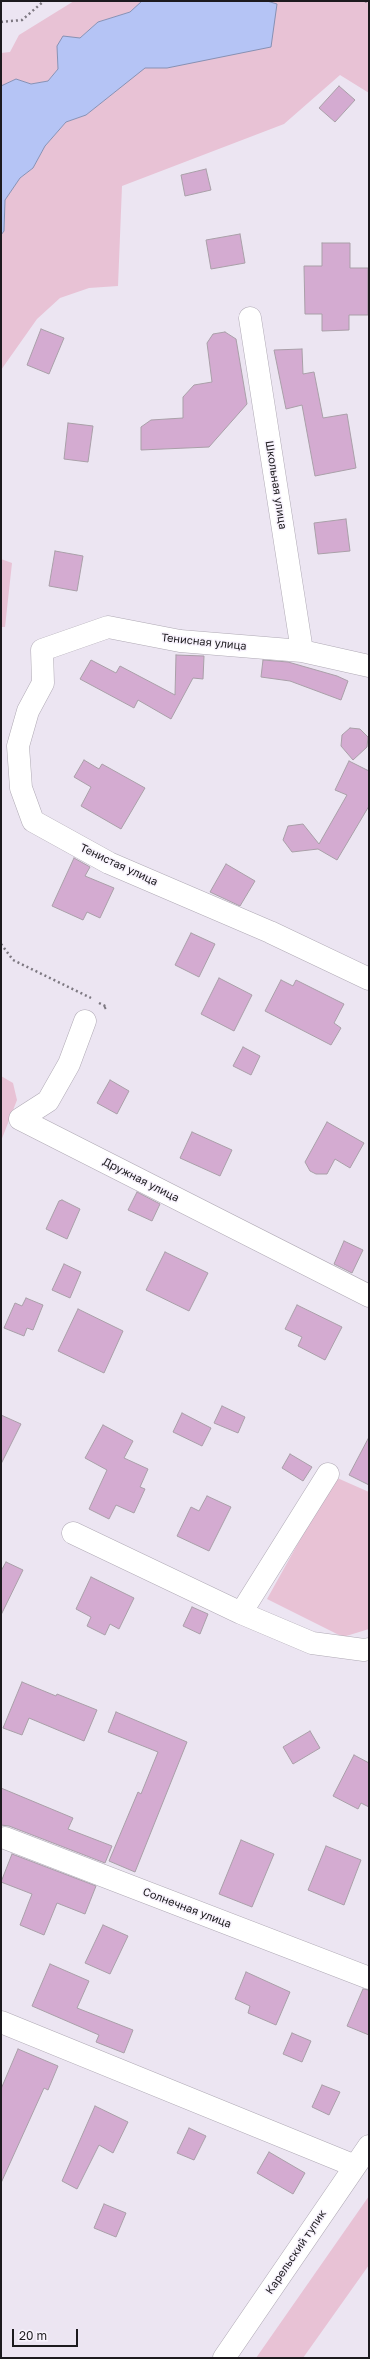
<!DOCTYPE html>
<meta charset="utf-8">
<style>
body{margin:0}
#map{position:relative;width:370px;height:2359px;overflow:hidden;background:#ece5f2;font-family:"Golos Text",sans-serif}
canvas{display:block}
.frame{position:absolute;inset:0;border:2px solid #1c1a1e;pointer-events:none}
.scale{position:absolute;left:12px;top:2329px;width:66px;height:18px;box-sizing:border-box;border:2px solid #1c1a1e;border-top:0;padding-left:5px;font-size:12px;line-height:14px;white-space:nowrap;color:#1c1a1e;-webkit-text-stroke:3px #f8f3fd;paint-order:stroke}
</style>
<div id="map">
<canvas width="370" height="2359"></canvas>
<div class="frame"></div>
<div class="scale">20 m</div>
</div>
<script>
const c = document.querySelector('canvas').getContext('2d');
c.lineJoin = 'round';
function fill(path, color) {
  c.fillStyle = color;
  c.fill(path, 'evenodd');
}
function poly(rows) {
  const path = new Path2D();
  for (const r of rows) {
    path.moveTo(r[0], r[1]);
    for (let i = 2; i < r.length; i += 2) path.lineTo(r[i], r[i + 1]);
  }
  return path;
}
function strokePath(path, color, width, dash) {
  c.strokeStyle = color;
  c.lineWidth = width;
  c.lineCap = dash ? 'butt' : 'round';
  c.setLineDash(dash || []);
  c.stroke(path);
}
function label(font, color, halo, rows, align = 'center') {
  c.font = font + ' "Golos Text",sans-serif';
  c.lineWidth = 3;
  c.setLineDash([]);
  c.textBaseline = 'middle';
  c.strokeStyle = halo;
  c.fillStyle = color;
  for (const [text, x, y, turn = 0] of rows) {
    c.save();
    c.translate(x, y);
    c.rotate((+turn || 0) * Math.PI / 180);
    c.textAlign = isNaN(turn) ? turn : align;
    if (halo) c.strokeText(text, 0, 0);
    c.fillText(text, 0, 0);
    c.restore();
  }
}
fill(poly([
 [74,1,142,1,130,12,98,22,80,38,57,46,58,69,48,81,31,84,16,79,1,86,1,53,10,52,19,35],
 [267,1,369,1,369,93,340,75,284,124,122,186,118,286,89,288,60,298,37,319,1,370,1,235,4,230,5,200,20,178,33,168,45,146,66,122,86,115,144,68,167,68,277,4],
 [1,559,12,563,5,627,1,627],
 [1,1076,13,1083,17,1100,1,1141],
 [335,1477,369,1492,369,1629,343,1637,267,1599],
 [369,2196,369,2265,303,2358,256,2358]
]), '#e8c2d5');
const water = poly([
 [142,1,267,1,277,4,271,47,167,68,145,68,86,115,66,122,45,146,33,168,20,178,5,200,4,231,1,235,1,86,16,79,31,84,48,81,58,69,57,46,63,36,80,38,98,22,130,12,142,1]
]);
fill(water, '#b5c4f5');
strokePath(water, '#8791b4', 1);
const building = poly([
 [339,86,355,100,335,122,319,108,339,86],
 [206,169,211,190,185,196,181,175,206,169],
 [240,234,245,263,211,269,206,240,240,234],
 [322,243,350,243,350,268,368,268,368,315,349,315,349,330,322,331,322,314,305,314,304,266,322,266,322,243],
 [41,329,64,338,49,374,27,365,41,329],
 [225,332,236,339,247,404,209,447,141,450,141,427,151,420,183,418,183,397,194,385,212,382,207,343,213,334,225,332],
 [302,349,303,374,314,372,323,418,347,414,356,468,315,476,302,405,286,409,274,350,302,349],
 [68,423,93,426,88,462,64,459,68,423],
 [346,519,350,551,318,554,314,523,346,519],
 [55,551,83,556,77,591,49,586,55,551],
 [176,655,204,656,203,679,193,678,171,719,138,700,134,708,80,679,91,660,116,673,120,666,175,695,176,655],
 [263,660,288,662,337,676,348,681,341,700,290,681,261,677,263,660],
 [350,728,360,729,368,737,367,747,353,760,341,746,342,735,350,728],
 [84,760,99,769,102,764,145,788,121,829,81,806,91,787,74,777,84,760],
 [349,761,369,771,369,806,337,860,318,849,292,852,283,840,288,826,303,824,319,844,347,795,335,790,349,761],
 [74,858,90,867,85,876,114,888,100,918,87,912,83,920,52,906,74,858],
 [226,864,255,881,240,906,210,892,226,864],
 [191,933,215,944,199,977,175,965,191,933],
 [219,978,252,995,234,1031,201,1014,219,978],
 [281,980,293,986,296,980,344,1004,334,1023,341,1028,331,1045,265,1011,281,980],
 [243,1047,260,1056,251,1075,233,1066,243,1047],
 [110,1080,129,1091,117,1114,97,1103,110,1080],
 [327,1122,364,1143,350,1168,335,1159,327,1174,316,1174,310,1171,305,1162,327,1122],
 [192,1132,232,1150,220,1176,180,1158,192,1132],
 [137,1192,160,1204,152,1221,128,1210,137,1192],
 [62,1200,80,1209,67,1239,46,1229,59,1201,62,1200],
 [344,1241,363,1250,352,1273,334,1264,344,1241],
 [165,1252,208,1273,189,1311,146,1290,165,1252],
 [64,1264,81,1272,70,1298,52,1290,64,1264],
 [26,1298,43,1305,33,1330,27,1328,24,1336,4,1328,15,1303,22,1306,26,1298],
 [297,1305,342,1327,325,1360,298,1346,302,1337,285,1329,297,1305],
 [78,1309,123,1331,104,1373,58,1351,78,1309],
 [222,1406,245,1417,238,1433,214,1423,222,1406],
 [182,1413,211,1428,202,1446,173,1432,182,1413],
 [1,1415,21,1424,1,1464,1,1415],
 [103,1425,133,1441,124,1458,148,1469,140,1487,145,1489,134,1513,116,1505,109,1519,89,1509,107,1470,85,1458,103,1425],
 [369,1437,369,1485,349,1475,369,1437],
 [290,1454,312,1467,303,1481,282,1468,290,1454],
 [207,1496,231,1507,209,1551,177,1536,191,1507,199,1511,207,1496],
 [6,1562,23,1570,1,1615,1,1571,6,1562],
 [91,1577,134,1598,119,1629,110,1624,105,1635,87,1626,91,1617,76,1609,91,1577],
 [192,1607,208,1614,200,1634,183,1626,192,1607],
 [22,1682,56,1696,57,1694,97,1710,84,1741,29,1718,22,1735,3,1728,22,1682],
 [116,1712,187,1742,135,1872,109,1861,138,1792,141,1794,158,1752,108,1732,116,1712],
 [310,1731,320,1748,293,1764,283,1747,310,1731],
 [354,1755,369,1763,369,1807,361,1803,358,1809,333,1796,354,1755],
 [1,1788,73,1818,68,1829,112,1846,105,1863,9,1826,1,1825,1,1788],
 [241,1840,274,1854,252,1907,219,1894,241,1840],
 [326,1846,361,1860,344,1905,308,1890,326,1846],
 [12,1854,96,1886,85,1914,57,1903,44,1935,20,1925,32,1894,1,1882,12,1854],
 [103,1925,128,1936,110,1974,85,1963,103,1925],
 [50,1964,89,1981,77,2008,133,2030,124,2053,96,2042,99,2035,32,2006,50,1964],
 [246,1972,290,1992,276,2025,248,2013,250,2006,235,1999,246,1972],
 [363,1989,369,1990,369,2035,347,2026,363,1989],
 [292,2033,311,2041,302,2062,283,2054,292,2033],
 [18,2049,58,2066,48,2090,44,2088,1,2183,1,2089,18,2049],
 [322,2085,340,2092,329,2115,312,2107,322,2085],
 [95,2106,128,2122,113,2153,99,2145,77,2189,62,2181,95,2106],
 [189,2128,206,2136,194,2160,177,2153,189,2128],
 [269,2152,305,2173,293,2194,257,2173,269,2152],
 [104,2204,126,2213,116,2237,94,2228,104,2204]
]);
fill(building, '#d4abd1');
strokePath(building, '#a99fa8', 1);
const minor = poly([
 [250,318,302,651],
 [369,666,302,651,180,641,108,627,42,650,43,683,28,711,18,746,21,788,33,821,109,863,270,932,369,979],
 [85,1021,69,1064,48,1101,20,1119,369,1296],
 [73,1533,241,1613,312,1643,364,1650,369,1649],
 [241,1613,328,1474],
 [5,1838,369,1978],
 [1,2022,355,2166],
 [224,2358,369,2146]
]);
strokePath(minor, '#afa9b4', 23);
strokePath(poly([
 [365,1,369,3],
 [1,22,22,20,44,1],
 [1,944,13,960,91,998],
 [99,1003,107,1007,103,1009]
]), '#7d7881', 2.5, [2, 3]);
strokePath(minor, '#fff', 22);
label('11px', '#1c1a1e', '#f8f3fd', [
 ["Школьная улица",276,485,81],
 ["Тенисная улица",204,642,6],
 ["Тенистая улица",119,865,25],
 ["Дружная улица",141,1180,27],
 ["Солнечная улица",187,1908,21],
 ["Карельский тупик",296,2252,-56]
]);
</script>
